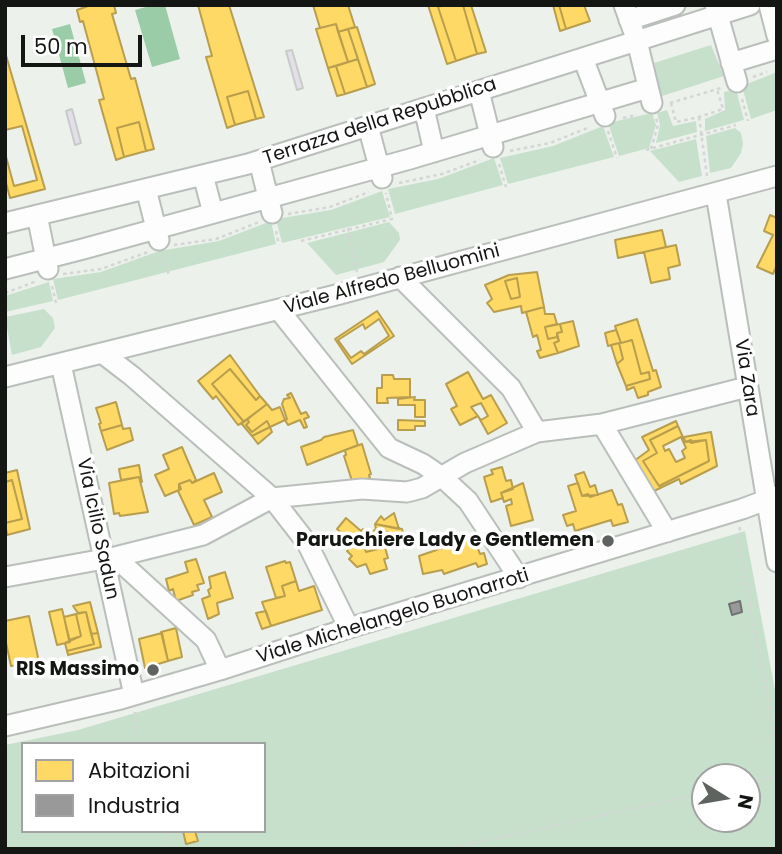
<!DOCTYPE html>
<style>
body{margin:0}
#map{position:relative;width:782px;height:854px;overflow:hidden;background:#ecf1ec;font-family:Poppins,sans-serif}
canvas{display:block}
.frame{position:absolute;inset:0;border:7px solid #131613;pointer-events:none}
.legend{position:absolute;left:21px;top:742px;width:245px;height:91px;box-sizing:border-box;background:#fff;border:2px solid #a1a2a1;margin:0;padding:9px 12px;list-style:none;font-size:21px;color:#131613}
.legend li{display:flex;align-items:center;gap:14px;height:35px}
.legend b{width:35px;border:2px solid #a1a2a1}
.north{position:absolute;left:691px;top:763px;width:70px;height:70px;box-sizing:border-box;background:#fff;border:2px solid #a1a2a1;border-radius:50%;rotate:101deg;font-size:19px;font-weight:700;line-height:28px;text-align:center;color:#131613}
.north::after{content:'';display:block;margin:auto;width:24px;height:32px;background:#5f635f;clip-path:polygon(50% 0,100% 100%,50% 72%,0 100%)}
.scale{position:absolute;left:21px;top:35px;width:121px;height:32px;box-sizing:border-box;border:4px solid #131613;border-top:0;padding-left:9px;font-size:21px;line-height:24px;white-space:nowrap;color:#131613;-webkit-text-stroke:5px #fff;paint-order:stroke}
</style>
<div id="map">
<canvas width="782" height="854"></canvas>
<div class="frame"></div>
<ul class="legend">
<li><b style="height:19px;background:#ffd966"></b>Abitazioni</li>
<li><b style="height:19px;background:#999"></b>Industria</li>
</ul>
<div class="north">N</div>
<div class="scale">50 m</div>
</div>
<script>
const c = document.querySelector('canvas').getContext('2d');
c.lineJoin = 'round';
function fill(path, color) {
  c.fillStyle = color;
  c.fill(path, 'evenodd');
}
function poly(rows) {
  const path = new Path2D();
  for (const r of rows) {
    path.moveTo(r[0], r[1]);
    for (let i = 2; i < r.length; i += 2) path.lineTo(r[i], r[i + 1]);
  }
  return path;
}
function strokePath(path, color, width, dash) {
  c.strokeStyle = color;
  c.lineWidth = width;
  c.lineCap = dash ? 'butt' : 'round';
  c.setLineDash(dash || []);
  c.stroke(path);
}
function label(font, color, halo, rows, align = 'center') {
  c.font = font + ' Poppins,sans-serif';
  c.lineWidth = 7;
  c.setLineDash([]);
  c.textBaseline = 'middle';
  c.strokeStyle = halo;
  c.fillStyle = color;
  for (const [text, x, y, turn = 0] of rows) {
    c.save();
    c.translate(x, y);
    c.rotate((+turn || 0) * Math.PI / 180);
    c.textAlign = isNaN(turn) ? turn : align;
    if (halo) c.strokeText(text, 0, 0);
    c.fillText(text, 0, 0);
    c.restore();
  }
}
fill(poly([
 [711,45,724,76,659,97,654,63],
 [777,72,777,110,751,119,742,86],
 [736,89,744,120,705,131,705,119,725,110,724,92],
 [667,110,673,126,696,121,697,132,656,143,660,125,657,113],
 [652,113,656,125,649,148,619,156,608,123],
 [603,126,614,157,508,184,500,158,553,146],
 [735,128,741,133,743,144,741,153,731,168,710,173,706,136],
 [696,139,702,176,679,182,650,151],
 [494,158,503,185,395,214,388,189,438,179],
 [382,191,390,217,282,243,276,219,331,210],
 [271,221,276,244,58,300,53,279,101,272,159,251,219,241],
 [389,222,399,233,400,240,384,262,336,275,307,243],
 [49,282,53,301,5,312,5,296],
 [44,309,53,318,55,328,41,347,12,355,5,317],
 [745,531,777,701,777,849,5,849,5,745,78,730],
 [23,744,264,744,264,831,23,831],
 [705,777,747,777,747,819,705,819]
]), '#c7e0cc');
fill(poly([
 [153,5,165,5,180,59,152,67,135,10],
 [70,24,86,83,68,88,52,29]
]), '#9acda7');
const homes = poly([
 [91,5,114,5,116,13,112,14,131,79,135,78,154,149,146,151,139,122,117,128,124,157,116,160,99,100,104,99,83,21,80,22,77,10,91,5],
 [198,5,229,5,264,117,256,119,248,91,227,97,235,125,227,128,206,57,212,56,198,5],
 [313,5,348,5,355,27,338,32,336,24,320,28,313,5],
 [428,5,444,5,438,7,456,61,447,64,428,5],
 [444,5,463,5,477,54,456,61,438,7,444,5],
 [463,5,471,5,486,52,477,54,463,5],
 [553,5,559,5,566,29,560,31,553,5],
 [559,5,584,5,590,21,566,29,559,5],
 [336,24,348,62,328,68,316,29,336,24],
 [357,27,375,84,367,87,348,29,357,27],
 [348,29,358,59,348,62,338,32,348,29],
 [5,52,45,189,10,198,5,179,5,153,14,186,37,180,22,126,5,130,5,52],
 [358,59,367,87,345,94,336,66,358,59],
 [336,66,345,94,337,96,328,68,336,66],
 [248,91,256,119,235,125,227,97,248,91],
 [139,122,146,151,124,157,117,128,139,122],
 [770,215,777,218,777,265,773,274,757,267,773,235,764,231,770,215],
 [662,230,666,247,618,258,615,240,662,230],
 [676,245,680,265,668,268,670,279,651,283,644,252,676,245],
 [537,272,544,307,522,313,521,306,494,312,487,303,492,299,485,285,509,275,537,272],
 [517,278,520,297,511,299,505,281,517,278],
 [517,278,520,297,511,299,505,281,517,278],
 [544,307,545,314,554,314,557,324,545,327,548,339,557,337,559,341,554,343,558,353,540,358,537,351,541,350,537,335,533,337,526,312,544,307],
 [377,311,394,336,352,364,335,339,377,311],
 [379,319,389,336,364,354,361,351,351,358,338,340,363,324,365,329,379,319],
 [637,319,653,371,656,370,661,387,648,392,648,395,638,398,634,387,627,390,626,386,650,379,649,372,641,374,632,340,621,343,615,326,637,319],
 [573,321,579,346,558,353,554,343,559,341,557,333,562,332,560,324,573,321],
 [560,324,562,332,557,333,557,337,548,339,545,327,560,324],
 [616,330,621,343,632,340,641,374,649,372,650,379,626,386,617,364,623,359,619,343,608,346,605,333,616,330],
 [619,343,623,359,617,364,611,345,619,343],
 [230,355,260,396,256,400,230,369,212,384,244,422,238,425,216,396,213,399,198,381,230,355],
 [230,369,256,400,260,396,267,404,244,422,212,384,230,369],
 [468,372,483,399,491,395,507,423,488,434,478,416,460,425,451,409,457,406,446,384,468,372],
 [481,403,488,416,481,420,471,407,481,403],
 [382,375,393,375,394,379,410,379,410,397,387,398,388,403,377,403,377,388,382,388,382,375],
 [291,393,301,414,306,412,309,417,304,419,307,427,304,428,300,420,288,425,285,420,287,419,282,404,284,399,290,398,287,395,291,393],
 [415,397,414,400,425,400,425,417,415,417,415,405,398,405,398,399,415,397],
 [116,402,122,425,101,431,99,424,101,423,96,408,116,402],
 [267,404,272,410,280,407,285,420,270,427,267,421,252,432,246,425,249,422,247,419,267,404],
 [247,419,249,422,246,425,252,432,267,421,270,427,252,436,241,423,247,419],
 [398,420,425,421,425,426,415,426,415,430,398,430,398,420],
 [676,421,678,426,650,440,657,453,643,461,659,486,709,461,706,440,691,443,691,440,685,442,684,437,711,432,717,466,681,484,679,479,654,491,634,461,649,450,642,437,676,421],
 [122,425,123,429,130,428,133,440,107,450,101,431,122,425],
 [678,426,685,442,706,440,709,461,659,486,643,461,657,453,650,440,678,426],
 [681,437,686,448,682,451,685,458,676,462,669,449,665,451,663,446,681,437],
 [270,427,272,432,258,444,252,436,270,427],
 [353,430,358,445,307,465,301,447,321,440,324,437,353,430],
 [362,444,371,474,369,475,370,478,355,483,352,481,344,456,346,455,345,450,362,444],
 [182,447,196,480,192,483,190,480,179,484,179,490,165,496,155,475,169,469,163,455,182,447],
 [139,465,142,482,139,477,121,480,119,469,139,465],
 [502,467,506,481,511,480,513,489,501,493,503,498,491,502,484,477,493,474,491,470,502,467],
 [17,470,30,529,7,535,5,523,22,519,12,480,5,482,5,473,17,470],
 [584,472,590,487,595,485,598,495,582,496,575,475,584,472],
 [214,473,222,492,204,500,212,517,194,525,178,491,181,489,179,484,190,480,192,483,214,473],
 [139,477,148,512,120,516,119,513,114,514,109,483,139,477],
 [12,480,22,519,5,523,5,482,12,480],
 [523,483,533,520,511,526,506,506,512,504,511,499,504,502,501,493,523,483],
 [578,483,582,496,588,494,590,497,612,490,618,505,622,504,628,522,613,526,611,520,575,531,573,524,567,526,563,515,576,511,568,486,578,483],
 [394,513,399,529,375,524,381,516,384,520,394,513],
 [346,518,361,531,363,529,369,534,376,529,377,535,362,542,366,552,382,548,380,544,384,544,388,558,384,559,387,569,370,574,366,564,357,567,349,559,352,556,347,551,350,547,344,541,347,538,337,529,346,518],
 [375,524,402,529,404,537,391,541,388,532,377,535,375,524],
 [388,532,391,541,380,544,382,548,366,552,362,542,388,532],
 [470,536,474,547,477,546,480,554,484,553,487,564,478,567,476,563,444,574,442,570,423,574,419,556,451,545,450,542,470,536],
 [196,559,204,583,197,585,199,590,192,592,193,595,176,601,173,589,169,591,166,579,188,572,185,562,196,559],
 [285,561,286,563,290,562,296,581,282,586,285,596,276,598,266,567,285,561],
 [225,572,233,598,217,603,219,614,208,619,202,599,210,596,208,590,211,588,209,577,225,572],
 [296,581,299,591,314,586,322,610,271,626,262,602,285,596,282,586,296,581],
 [90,602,98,633,91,634,86,612,78,613,73,606,90,602],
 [62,609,70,642,57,645,49,612,62,609],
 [266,611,271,626,262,629,256,613,266,611],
 [86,612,94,644,67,651,65,643,81,636,76,614,86,612],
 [76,614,81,636,69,640,64,617,76,614],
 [29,616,39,662,11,666,5,638,5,621,29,616],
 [176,628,182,657,168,661,161,632,176,628],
 [98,633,101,647,68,655,67,651,94,644,91,634,98,633],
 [162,633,168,661,145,668,139,639,162,633],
 [183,831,195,831,198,841,186,844,183,831]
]);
fill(homes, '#ffd966');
strokePath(homes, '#b89e4d', 2);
const industry = poly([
 [740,601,742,612,732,615,729,604,740,601]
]);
fill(industry, '#999');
strokePath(industry, '#717271', 2);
const building = poly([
 [292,50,303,88,297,90,286,51,292,50],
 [72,109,81,143,75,145,66,111,72,109]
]);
fill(building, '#e3e0ea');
strokePath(building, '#c9cbca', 2);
const minor = poly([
 [624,5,637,41,652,103],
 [715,5,737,82],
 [769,5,777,36],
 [629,20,675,5],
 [583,58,605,116],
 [731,63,777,49],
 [479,91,493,147],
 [424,108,434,152],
 [368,126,382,178],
 [259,161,272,213],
 [203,175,213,213],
 [146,189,159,240],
 [716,194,777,562],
 [37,215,48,269],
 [5,223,248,164,750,5],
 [5,269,83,249,410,159,648,88],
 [400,277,511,388,537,432],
 [279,310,389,448,423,464,442,477,468,501,519,578],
 [102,353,132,376,272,498,307,543,349,628],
 [61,364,134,695],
 [5,377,340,294,777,176],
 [602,424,667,532],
 [115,557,206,640,220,670],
 [5,577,115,557,203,535,272,498,362,489,407,492,422,488,465,463,537,432,602,424,747,387],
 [5,726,121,699,220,670,349,628,742,509,777,496]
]);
strokePath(minor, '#babfbb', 23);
strokePath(poly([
 [753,77,767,72],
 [742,99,748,121],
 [670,103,721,88],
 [671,103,676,122,699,117,723,109,717,89],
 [699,117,707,176],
 [623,118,637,115],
 [608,131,617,158],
 [651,149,658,125,656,118],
 [646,150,736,125],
 [510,151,550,143,590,127],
 [499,164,506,187],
 [399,183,442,174,480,160],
 [288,214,330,207,369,192],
 [348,228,357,272],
 [276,231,279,245],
 [301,241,392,219,386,193],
 [174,245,216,239,259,222],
 [164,257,169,276],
 [63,274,101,269,148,252],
 [52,286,56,303],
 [5,293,37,281],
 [740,527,738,542,777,748],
 [135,712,137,744],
 [747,783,777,776],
 [166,831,171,849],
 [447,849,705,793]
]), '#d4d5d4', 2.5, [3.5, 3.5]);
strokePath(minor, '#fcfdfc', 19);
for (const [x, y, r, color] of [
 [608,541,7,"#5f635f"],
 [153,670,7,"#5f635f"]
]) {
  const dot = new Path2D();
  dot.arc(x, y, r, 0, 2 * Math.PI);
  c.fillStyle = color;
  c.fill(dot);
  strokePath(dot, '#fff', 2.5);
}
label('19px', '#131613', '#fff', [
 ["Terrazza della Repubblica",380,122,-18],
 ["Viale Alfredo Belluomini",392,280,-15],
 ["Via Zara",746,378,81],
 ["Via Icilio Sadun",97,529,78],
 ["Viale Michelangelo Buonarroti",393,617,-17]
]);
label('bold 19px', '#131613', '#fff', [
 ["Parucchiere Lady e Gentlemen",594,541],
 ["RIS Massimo",139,670]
], 'right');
</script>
